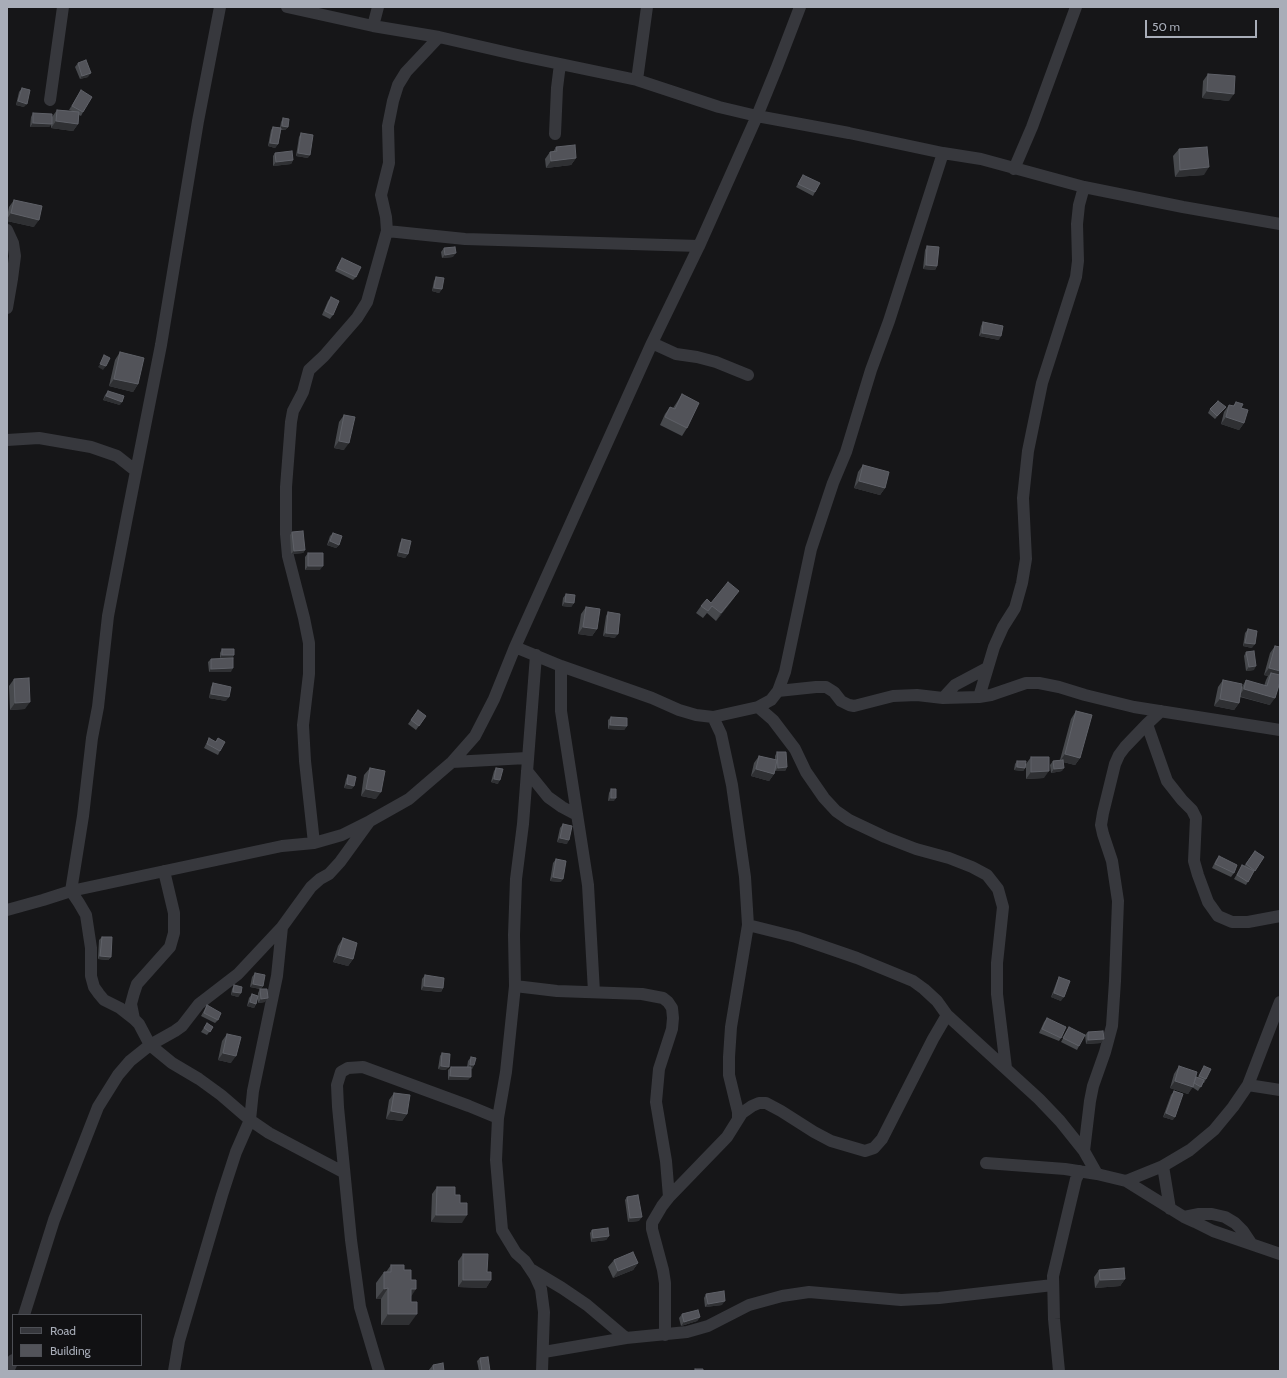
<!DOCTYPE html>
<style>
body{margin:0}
#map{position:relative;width:1287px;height:1378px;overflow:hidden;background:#161618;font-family:Cabin,sans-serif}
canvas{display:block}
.frame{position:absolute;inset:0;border:8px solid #a8adb8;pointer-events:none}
.legend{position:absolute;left:12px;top:1314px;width:130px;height:52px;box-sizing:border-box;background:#111113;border:1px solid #4d4f55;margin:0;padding:5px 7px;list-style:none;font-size:12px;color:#a8adb8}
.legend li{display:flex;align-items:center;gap:8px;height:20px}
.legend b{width:20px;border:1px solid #4d4f55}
.scale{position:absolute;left:1145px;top:20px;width:112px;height:18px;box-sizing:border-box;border:2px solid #a8adb8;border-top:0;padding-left:5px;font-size:12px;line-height:14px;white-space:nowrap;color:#a8adb8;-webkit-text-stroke:3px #111113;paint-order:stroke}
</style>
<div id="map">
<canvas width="1287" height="1378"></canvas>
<div class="frame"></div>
<ul class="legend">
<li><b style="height:5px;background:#37383d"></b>Road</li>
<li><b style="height:11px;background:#525359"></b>Building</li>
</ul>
<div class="scale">50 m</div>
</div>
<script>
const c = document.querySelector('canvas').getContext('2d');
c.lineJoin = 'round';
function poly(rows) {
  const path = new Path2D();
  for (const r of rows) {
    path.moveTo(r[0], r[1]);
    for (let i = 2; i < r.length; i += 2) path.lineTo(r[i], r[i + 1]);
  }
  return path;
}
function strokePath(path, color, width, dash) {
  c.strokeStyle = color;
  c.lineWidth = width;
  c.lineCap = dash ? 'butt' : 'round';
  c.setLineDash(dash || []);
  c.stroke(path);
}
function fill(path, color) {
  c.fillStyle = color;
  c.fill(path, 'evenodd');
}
strokePath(poly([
 [220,7,198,121,161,345,127,517,108,616,98,707,92,738,83,816,71,891,79,903,86,915,91,948,91,976,94,987,99,994,104,1000,120,1008,134,1019,139,1024,150,1045,172,1063,199,1079,221,1095,250,1120,269,1133,343,1172],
 [287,7,373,26,439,37,522,56,637,80,719,107,757,116,849,133,943,153,981,159,1084,187,1183,207,1280,224],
 [373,26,378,7],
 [637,80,647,7],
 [50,100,63,7],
 [555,134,557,88,560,64],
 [1014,169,1032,127,1076,7],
 [7,230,13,243,15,256,12,279,7,308],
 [387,231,465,239,699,246],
 [652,343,676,354,697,357,716,362,748,375],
 [7,440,39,438,91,447,117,456,136,471],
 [515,647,561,666,652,698,679,710,696,715,713,717,758,707,771,700,778,691,785,672,811,549,833,483,846,452,871,370,889,321,943,153],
 [536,655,523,824,516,879,514,935,515,986,506,1072,498,1118,496,1160,502,1230,516,1253,525,1261,535,1276,541,1289,544,1312,542,1371],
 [561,666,561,711,588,885,594,992],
 [778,691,816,687,826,687,834,692,841,701,849,705,854,706,893,696,917,695,943,698,979,697,991,695,1026,683,1039,683,1059,687,1085,695,1134,707,1280,730],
 [979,697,994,647,1003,627,1015,608,1022,583,1026,559,1023,498,1028,451,1042,383,1076,277,1078,261,1077,224,1079,205,1084,187],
 [943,698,955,685,987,668],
 [758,707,773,720,795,749,806,772,824,798,836,811,849,820,885,837,916,849,949,858,972,867,987,875,998,889,1003,907,997,963,997,994,1006,1068],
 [1161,711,1147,724,1149,730,1167,781,1182,800,1192,810,1196,818,1194,861,1198,875,1208,902,1218,916,1232,922,1248,922,1280,916],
 [713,717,721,734,732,785,745,877,748,925,731,1027,729,1057,729,1075,738,1112,738,1119],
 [452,762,527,758],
 [527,771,548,797,562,807,577,815],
 [314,843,305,761,303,725,309,674,309,643,304,618,288,556,286,534,286,487,291,422,293,411,303,392,309,370,324,356,357,318,367,302,387,231,386,217,381,195,389,163,388,126,393,101,398,85,406,72,439,37],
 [7,910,43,900,71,891,282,846,314,843,342,835,370,821,409,799,452,762,475,736,494,699,515,647,652,343,699,246,757,116,777,67,800,7],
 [748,925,796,937,857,958,913,981,924,989,937,1001,947,1015,1039,1099,1060,1121,1084,1151,1097,1174],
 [515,986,557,991,642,994,663,998,668,1002,672,1008,673,1018,672,1029,659,1069,656,1102,666,1161,669,1197],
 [134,1019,131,1004,134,993,137,984,170,947,174,933,174,913,164,871],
 [1248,1085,1280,1090],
 [1084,1151,1090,1101,1093,1086,1105,1052,1112,1026,1115,981,1118,901,1112,861,1103,834,1101,825,1103,813,1115,764,1119,755,1125,747,1147,724],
 [986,1163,1065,1169,1097,1174,1126,1181,1184,1217,1195,1222,1213,1231,1280,1254],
 [1163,1166,1170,1209],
 [1126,1181,1163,1166,1190,1150,1214,1130,1233,1107,1248,1085,1280,1002],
 [1184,1217,1199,1214,1212,1214,1225,1217,1235,1223,1243,1231,1251,1243],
 [532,1270,562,1288,587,1305,626,1338],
 [24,1315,54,1220,73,1171,98,1107,118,1075,130,1061,150,1045,175,1031,182,1026,199,1004,238,974,282,927,311,887,320,879,329,874,340,862,369,822],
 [665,1335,665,1283,663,1270,652,1229,652,1223,662,1206,669,1197,727,1137,742,1113,752,1106,759,1103,766,1103,781,1111,814,1132,831,1141,865,1151,874,1148,882,1139,933,1039,947,1015],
 [544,1352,626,1338,687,1332,708,1326,749,1305,782,1296,809,1292,901,1300,939,1298,1053,1285],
 [8,1371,13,1360],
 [174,1371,179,1341,222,1195,236,1152,250,1120,253,1091,277,976,282,927],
 [379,1371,360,1307,351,1240,338,1107,337,1085,341,1072,348,1068,363,1067,469,1106,498,1118],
 [1059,1371,1054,1319,1053,1276,1071,1200,1076,1179,1080,1171]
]), '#37383d', 12);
fill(poly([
 [78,63,88,77,80,79,75,67],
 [1208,74,1229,101,1202,98,1203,81],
 [22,88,24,107,16,105,19,92],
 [81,90,83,112,81,116,79,115,78,124,73,131,51,128,51,124,49,127,30,127,31,117,33,113,52,117,57,110,72,111,69,110],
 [283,118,288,127,285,130,281,130,278,144,275,148,268,146,271,130,273,127,280,128,281,122],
 [301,133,308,158,296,156,299,137],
 [556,147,576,158,571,165,546,168,545,159,550,152,553,152],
 [1179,149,1204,175,1175,177,1173,156],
 [275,153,293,160,291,164,273,166,273,156],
 [803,175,815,192,813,196,796,187],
 [14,200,34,227,7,221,7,217,9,207],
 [927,246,937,266,935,270,923,269,925,250],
 [444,248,453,257,442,258,441,252],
 [342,258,356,277,353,280,335,271],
 [436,277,442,289,439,293,432,291,434,281],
 [331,297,333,315,330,319,322,315,328,301],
 [983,322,999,340,979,336,981,326],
 [120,352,138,384,133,392,109,386,115,360],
 [108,391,120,405,103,400,105,395],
 [682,394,687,428,682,436,660,425,665,414,670,407,673,408,677,402],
 [1236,402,1241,408,1244,423,1239,430,1221,424,1224,412,1229,405,1233,406],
 [1226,407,1215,419,1208,413,1210,409],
 [344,415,344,450,334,448,339,422],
 [863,465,885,488,880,495,854,488,858,472],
 [292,532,305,550,303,553,291,554,290,535],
 [333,533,339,545,336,548,327,545,330,536],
 [402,539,408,554,405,558,397,556,400,543],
 [308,553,320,570,305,570,305,557],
 [566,594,574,603,571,607,562,606,563,598],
 [734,598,716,621,707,613,703,618,696,613,701,606,711,603],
 [586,607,597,629,592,636,578,634,581,614],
 [608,612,615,638,603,636,606,616],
 [1248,629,1252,648,1243,646,1245,633],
 [1275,646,1270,705,1240,697,1239,703,1234,710,1214,706,1218,687,1223,680,1242,687,1246,680,1264,686,1266,680,1268,676,1264,675,1270,653],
 [222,649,234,655,232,658,220,658,220,653],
 [1246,652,1254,670,1246,671,1244,656],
 [211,659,231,672,209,672,208,662],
 [14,679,25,709,10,710,9,686],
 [213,683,226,701,209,698,211,687],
 [418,710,426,716,416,730,408,724],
 [1076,711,1080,758,1075,765,1063,762,1062,771,1051,773,1050,765,1053,761,1060,760,1071,719],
 [611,717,627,726,624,730,608,729,608,720],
 [209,738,215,742,218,738,220,751,218,755,204,748],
 [777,752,787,767,785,771,775,771,775,768,774,774,769,781,751,776,754,763,759,756,775,760,775,756],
 [1031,757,1044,778,1026,779,1026,767,1023,771,1014,770,1015,764,1017,761,1026,764],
 [370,768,376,799,361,796,364,775],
 [496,768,498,784,491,782,494,771],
 [348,775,352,789,344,788,346,779],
 [611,789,614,801,608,801,609,793],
 [563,824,567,844,557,842,560,828],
 [1255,851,1264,857,1252,874,1246,885,1234,879,1242,865,1244,866],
 [1219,856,1234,873,1231,877,1212,868,1216,860],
 [556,859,561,882,550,881,553,863],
 [102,937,111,957,108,960,98,959,99,940],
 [343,938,353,959,348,966,333,962,338,946],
 [255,973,263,986,261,989,265,1002,258,1003,258,997,256,1004,254,1008,247,1006,249,998,252,994,258,996,258,993,260,989,250,987,252,977],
 [425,975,443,988,441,992,421,990,422,979],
 [1059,977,1061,1001,1051,997,1057,981],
 [234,985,241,993,238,997,231,995,232,989],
 [207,1005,218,1020,215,1023,201,1016],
 [1047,1018,1061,1038,1059,1041,1039,1033,1044,1022],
 [207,1023,213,1027,207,1035,201,1032],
 [1069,1027,1079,1046,1077,1050,1061,1042],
 [1088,1032,1101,1043,1086,1044,1085,1035],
 [227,1034,231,1063,218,1060,222,1041],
 [442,1053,446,1070,438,1069,440,1056],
 [471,1057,474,1065,472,1069,471,1069,468,1080,448,1080,448,1070,451,1067,467,1067,468,1061],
 [1179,1066,1196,1078,1198,1077,1204,1066,1206,1079,1204,1083,1203,1083,1198,1091,1192,1087,1188,1094,1170,1088,1174,1074],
 [1174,1091,1173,1120,1163,1117,1171,1095],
 [394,1093,407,1114,402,1121,386,1119,389,1100],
 [437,1187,455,1195,460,1203,462,1223,431,1222,432,1194],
 [627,1197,639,1221,628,1222,625,1200],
 [592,1230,609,1236,606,1240,591,1242,590,1233],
 [463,1254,487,1272,491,1280,486,1288,458,1287,458,1261],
 [614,1260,638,1263,633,1270,613,1278,608,1267],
 [391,1265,404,1270,411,1296,409,1325,381,1325,381,1299,376,1299,376,1283,384,1272,386,1272],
 [1099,1270,1125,1279,1120,1286,1095,1288,1094,1277],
 [706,1294,722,1305,705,1307,704,1298],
 [682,1314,700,1317,697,1321,681,1326,679,1318],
 [480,1358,490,1371,479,1371,477,1361],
 [433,1365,444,1371,428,1371]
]), '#47494d');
fill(poly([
 [91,73,88,77,80,79,82,76],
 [1207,91,1234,94,1229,101,1202,98],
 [18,101,27,104,24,107,16,105],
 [56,121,78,124,73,131,51,128],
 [33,123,52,124,49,127,30,127],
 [282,126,288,127,285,130,280,129],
 [270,143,278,144,275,148,268,146],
 [298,153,310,155,308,158,296,156],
 [576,158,571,165,546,168,551,161],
 [293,160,291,164,273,166,276,162],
 [1209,167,1204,175,1175,177,1180,170],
 [11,213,39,220,34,227,7,221,7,219],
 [456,253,453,257,442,258,445,255],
 [926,265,937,266,935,270,923,269],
 [434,288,442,289,439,293,432,291],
 [982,333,1001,336,999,340,979,336],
 [100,364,106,366,103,370,98,367],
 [114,379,138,384,133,392,109,386],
 [106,396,122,402,120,405,103,400],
 [1226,417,1244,423,1239,430,1221,424],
 [339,441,349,443,344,450,334,448],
 [859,481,885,488,880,495,854,488],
 [330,541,339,545,336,548,327,545],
 [305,550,303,553,291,554,294,551],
 [399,552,408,554,405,558,397,556],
 [308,566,323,566,320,570,305,570],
 [739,591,734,598,716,621,721,613],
 [565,602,574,603,571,607,562,606],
 [583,627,597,629,592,636,578,634],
 [606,633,618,634,615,638,603,636],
 [1245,643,1255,644,1252,648,1243,646],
 [222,655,234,655,232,658,220,658],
 [1256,666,1254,670,1246,671,1249,667],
 [233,668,231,672,209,672,211,669],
 [1269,668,1280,671,1280,677,1271,673,1268,676,1264,675],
 [1244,689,1275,698,1270,705,1239,696],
 [211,694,229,697,226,701,209,698],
 [1220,699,1239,703,1234,710,1214,706],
 [30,702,25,709,10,710,15,703],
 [610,725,627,726,624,730,608,729],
 [1065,754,1080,758,1075,765,1060,761],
 [787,767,785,771,775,771,778,768],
 [1017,767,1025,768,1023,771,1014,770],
 [1064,768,1062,771,1051,773,1054,769],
 [756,769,774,774,769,781,751,776],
 [1049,771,1044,778,1026,779,1031,772],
 [494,779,500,780,498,784,491,782],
 [347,784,354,786,352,789,344,788],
 [366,789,381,792,376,799,361,796],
 [611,798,616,798,614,801,608,801],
 [560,838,569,840,567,844,557,842],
 [553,877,563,879,561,882,550,881],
 [338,955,353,959,348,966,333,962],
 [100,956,111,957,108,960,98,959],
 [253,984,263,986,261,989,250,987],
 [424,986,443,988,441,992,421,990],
 [233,992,241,993,238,997,231,995],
 [1054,993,1064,997,1061,1001,1051,997],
 [268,998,265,1002,258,1003,261,999],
 [250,1002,256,1004,254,1008,247,1006],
 [1104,1039,1101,1043,1086,1044,1088,1040],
 [223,1053,236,1056,231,1063,218,1060],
 [470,1065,474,1065,472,1069,467,1068],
 [441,1066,449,1067,446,1070,438,1069],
 [450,1076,471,1077,468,1080,448,1080],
 [1175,1081,1193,1087,1188,1094,1170,1088],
 [391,1111,407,1114,402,1121,386,1119],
 [1166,1113,1175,1117,1173,1120,1163,1117],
 [436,1215,467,1215,462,1223,431,1222],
 [642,1217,639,1221,628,1222,630,1218],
 [609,1236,606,1240,591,1242,593,1238],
 [638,1263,633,1270,613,1278,618,1271],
 [1125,1279,1120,1286,1095,1288,1100,1280],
 [463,1280,491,1280,486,1288,458,1287],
 [388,1288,381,1299,376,1299,384,1289],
 [411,1289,416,1289,409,1300],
 [725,1301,722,1305,705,1307,708,1304],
 [388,1314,417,1314,409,1325,381,1325],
 [700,1317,697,1321,681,1326,684,1322]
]), '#2f3033');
const building = poly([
 [86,60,91,73,82,76,78,63,86,60],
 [1208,74,1235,76,1234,94,1207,91,1208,74],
 [22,88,30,90,27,104,18,101,22,88],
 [81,90,92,97,83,112,72,106,81,90],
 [57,110,79,112,78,124,56,121,57,110],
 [33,113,52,114,52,124,33,123,33,113],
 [283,118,289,119,288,127,282,126,283,118],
 [273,127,281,128,278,144,270,143,273,127],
 [301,133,313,135,310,155,298,153,301,133],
 [575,145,576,158,551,161,550,152,557,151,556,147,575,145],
 [1207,147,1209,167,1180,170,1179,149,1207,147],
 [292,151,293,160,276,162,275,153,292,151],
 [803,175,820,183,815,192,798,184,803,175],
 [14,200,42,206,39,220,11,213,14,200],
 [927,246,939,247,937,266,926,265,927,246],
 [455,247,456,253,445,255,444,248,455,247],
 [342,258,361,267,356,277,337,268,342,258],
 [436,277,444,278,442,289,434,288,436,277],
 [331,297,339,301,333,315,325,311,331,297],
 [983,322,1003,326,1001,336,982,333,983,322],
 [120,352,144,358,138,384,114,379,120,352],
 [104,355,110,358,106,366,100,364,104,355],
 [108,391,124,396,122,402,106,396,108,391],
 [682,394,699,403,687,428,665,417,670,407,675,409,682,394],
 [1218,401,1226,407,1217,416,1210,409,1218,401],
 [1236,402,1243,404,1241,408,1248,410,1244,423,1226,417,1229,405,1234,406,1236,402],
 [344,415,355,417,349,443,339,441,344,415],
 [863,465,889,472,885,488,859,481,863,465],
 [303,531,305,550,294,551,292,532,303,531],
 [333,533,342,536,339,545,330,541,333,533],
 [402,539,411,541,408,554,399,552,402,539],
 [308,553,323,553,323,566,308,566,308,553],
 [728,582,739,591,721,613,712,606,708,611,701,606,707,599,711,603,728,582],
 [566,594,575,595,574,603,565,602,566,594],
 [586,607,600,609,597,629,583,627,586,607],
 [608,612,620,614,618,634,606,633,608,612],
 [1248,629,1257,631,1255,644,1245,643,1248,629],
 [1275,646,1280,647,1280,671,1269,668,1275,646],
 [222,649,234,649,234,655,222,655,222,649],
 [1254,651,1256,666,1249,667,1246,652,1254,651],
 [233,658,233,668,211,669,211,659,233,658],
 [1271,673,1280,675,1280,682,1275,698,1244,689,1246,680,1267,686,1271,673],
 [29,678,30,702,15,703,14,679,29,678],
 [1223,680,1242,684,1239,703,1220,699,1223,680],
 [213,683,231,687,229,697,211,694,213,683],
 [418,710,426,716,419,726,411,720,418,710],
 [1076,711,1092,715,1080,758,1065,754,1076,711],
 [611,717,627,718,627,726,610,725,611,717],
 [209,738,216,742,218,738,225,742,220,751,207,744,209,738],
 [777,752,786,752,787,767,778,768,777,752],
 [759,756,777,760,774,774,756,769,759,756],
 [1031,757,1049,757,1049,771,1031,772,1031,757],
 [1063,760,1064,768,1054,769,1053,761,1063,760],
 [1017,761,1026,761,1025,768,1017,767,1017,761],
 [370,768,385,771,381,792,366,789,370,768],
 [496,768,503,769,500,780,494,779,496,768],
 [348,775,356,777,354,786,347,784,348,775],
 [611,789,616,789,616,798,611,798,611,789],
 [563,824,572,826,569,840,560,838,563,824],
 [1255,851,1264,857,1255,871,1246,864,1255,851],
 [1219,856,1237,865,1234,873,1215,864,1219,856],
 [556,859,566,861,563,879,553,877,556,859],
 [1242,865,1254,871,1248,882,1237,875,1242,865],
 [102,937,112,937,111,957,100,956,102,937],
 [343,938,357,943,353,959,338,955,343,938],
 [255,973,265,975,263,986,253,984,255,973],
 [425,975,444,978,443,988,424,986,425,975],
 [1059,977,1070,981,1064,997,1054,993,1059,977],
 [234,985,242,987,241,993,233,992,234,985],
 [260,989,267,989,268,998,261,999,260,989],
 [252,994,258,996,256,1004,250,1002,252,994],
 [207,1005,221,1013,218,1020,204,1013,207,1005],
 [1047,1018,1066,1027,1061,1038,1042,1029,1047,1018],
 [207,1023,213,1027,210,1032,204,1028,207,1023],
 [1069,1027,1085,1035,1079,1046,1063,1038,1069,1027],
 [1103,1031,1104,1039,1088,1040,1088,1032,1103,1031],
 [227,1034,241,1037,236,1056,223,1053,227,1034],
 [442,1053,450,1054,449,1067,441,1066,442,1053],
 [471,1057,476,1058,474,1065,470,1065,471,1057],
 [1179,1066,1197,1072,1193,1087,1175,1081,1179,1066],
 [1204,1066,1211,1069,1206,1079,1199,1076,1204,1066],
 [451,1067,471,1067,471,1077,450,1076,451,1067],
 [1196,1077,1204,1080,1201,1087,1194,1083,1196,1077],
 [1174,1091,1183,1094,1175,1117,1166,1113,1174,1091],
 [394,1093,410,1095,407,1114,391,1111,394,1093],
 [437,1187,455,1187,455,1195,460,1195,460,1203,467,1203,467,1215,436,1215,437,1187],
 [638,1195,642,1217,630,1218,627,1197,638,1195],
 [608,1228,609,1236,593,1238,592,1230,608,1228],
 [633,1252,638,1263,618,1271,614,1260,633,1252],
 [463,1254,488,1254,487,1272,491,1272,491,1280,463,1280,463,1254],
 [391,1265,404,1265,404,1270,411,1270,411,1280,416,1280,416,1289,411,1289,411,1302,417,1302,417,1314,388,1314,388,1288,384,1289,384,1272,391,1272,391,1265],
 [1124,1268,1125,1279,1100,1280,1099,1270,1124,1268],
 [724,1291,725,1301,708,1304,706,1294,724,1291],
 [698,1310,700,1317,684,1322,682,1314,698,1310],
 [488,1357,490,1371,482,1371,480,1358,488,1357],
 [443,1363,444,1371,434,1371,433,1365,443,1363],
 [695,1369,703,1369,703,1371,695,1371,695,1369]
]);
fill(building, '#525359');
strokePath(building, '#5f6168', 1);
</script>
